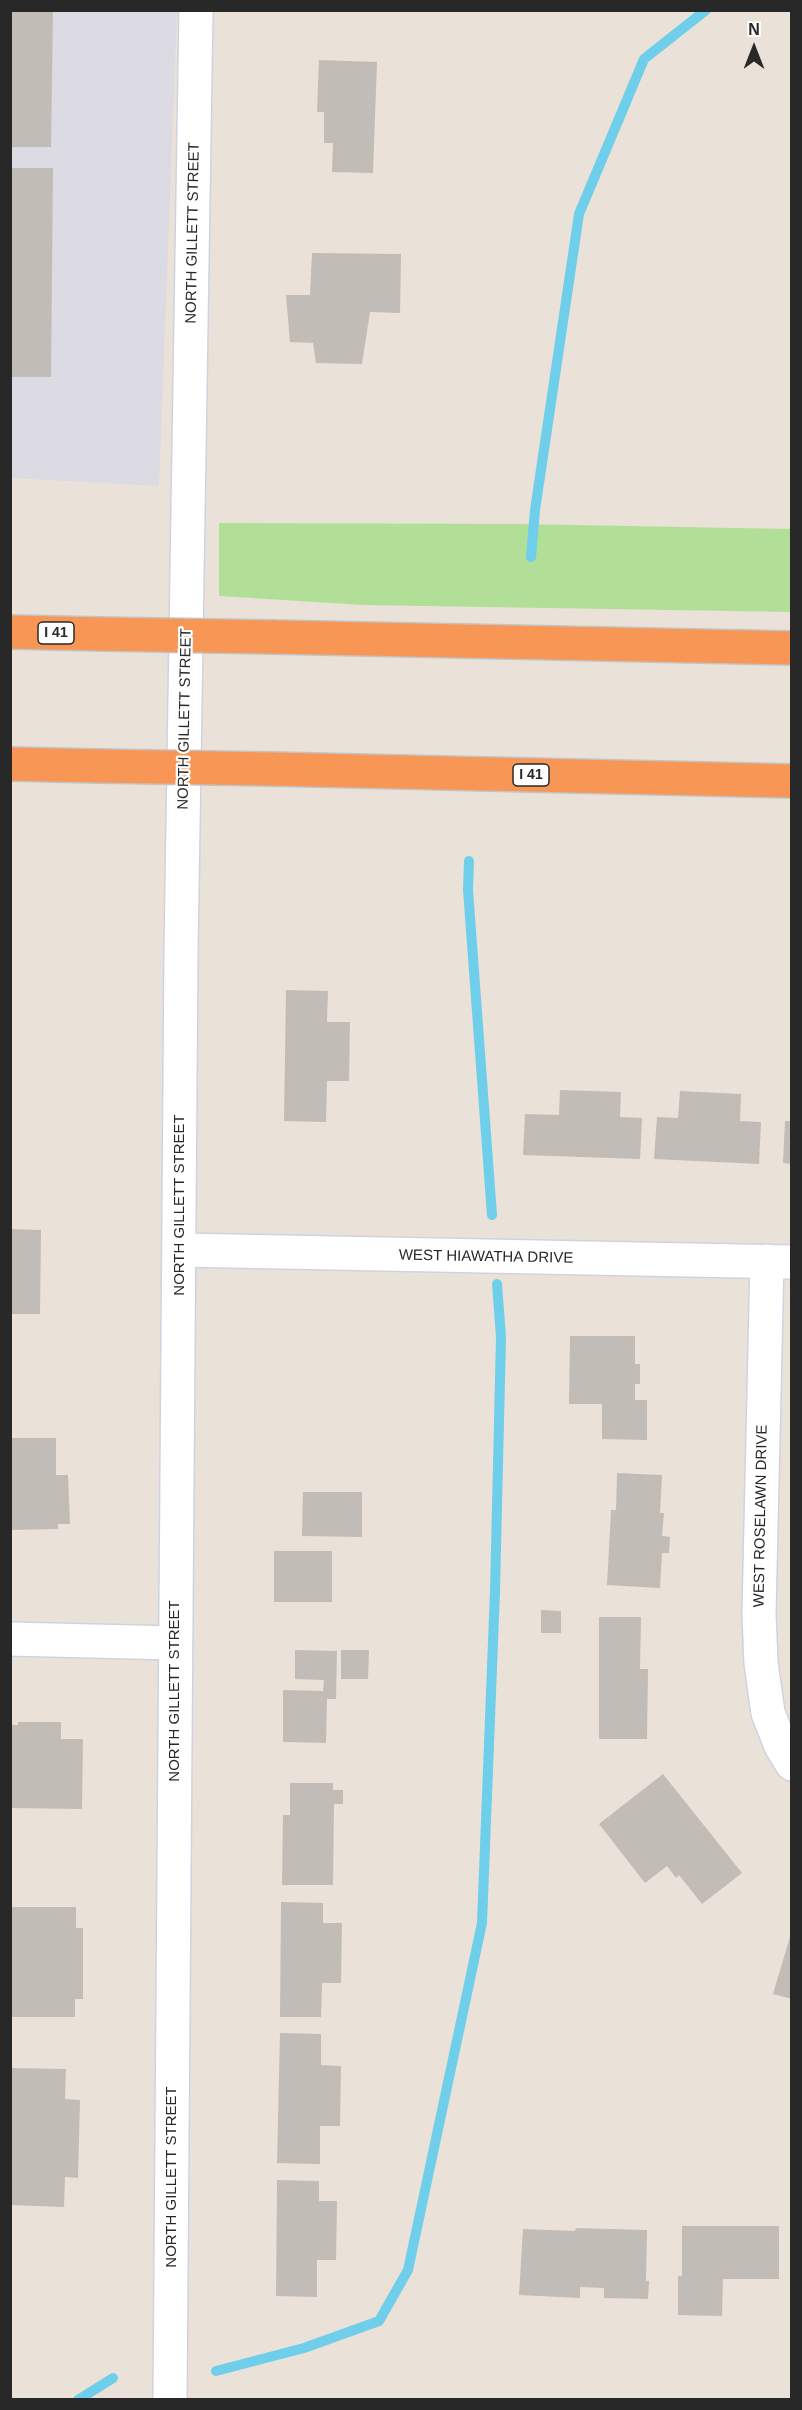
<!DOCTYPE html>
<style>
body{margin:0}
#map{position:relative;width:802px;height:2410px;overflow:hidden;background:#eae2d9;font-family:Helvetica,sans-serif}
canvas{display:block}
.frame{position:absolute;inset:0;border:12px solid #282828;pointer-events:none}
.north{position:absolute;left:724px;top:18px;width:60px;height:60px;-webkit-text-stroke:4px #fff;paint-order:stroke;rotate:0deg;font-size:16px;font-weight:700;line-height:24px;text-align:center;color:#282828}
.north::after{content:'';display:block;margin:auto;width:21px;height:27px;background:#282828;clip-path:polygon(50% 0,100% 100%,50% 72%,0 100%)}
</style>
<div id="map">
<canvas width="802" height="2410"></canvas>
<div class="frame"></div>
<div class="north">N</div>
</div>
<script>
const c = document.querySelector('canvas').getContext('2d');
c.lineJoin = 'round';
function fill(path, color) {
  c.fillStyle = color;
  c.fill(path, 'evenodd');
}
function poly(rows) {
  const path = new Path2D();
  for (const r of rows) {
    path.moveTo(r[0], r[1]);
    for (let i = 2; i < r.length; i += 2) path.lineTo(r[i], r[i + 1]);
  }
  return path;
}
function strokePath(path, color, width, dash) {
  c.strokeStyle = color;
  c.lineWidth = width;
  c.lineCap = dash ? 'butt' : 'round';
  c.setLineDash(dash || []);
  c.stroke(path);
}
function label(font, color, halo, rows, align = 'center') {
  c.font = font + ' Helvetica,sans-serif';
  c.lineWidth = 4.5;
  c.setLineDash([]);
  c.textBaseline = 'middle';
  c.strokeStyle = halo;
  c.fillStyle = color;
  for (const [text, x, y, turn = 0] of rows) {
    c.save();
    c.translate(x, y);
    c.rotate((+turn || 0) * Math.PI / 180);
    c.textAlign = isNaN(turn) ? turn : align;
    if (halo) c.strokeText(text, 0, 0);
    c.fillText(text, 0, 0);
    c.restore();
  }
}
fill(poly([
 [10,11,177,11,159,486,11,478]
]), '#dcdae2');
fill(poly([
 [219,523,520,524,791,529,791,612,363,605,219,596]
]), '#b2df97');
strokePath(poly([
 [531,557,535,510,579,214,644,59,706,10],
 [469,861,468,890,492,1215],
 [216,2371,304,2348,379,2321,408,2270,482,1923,495,1591,501,1337,497,1284],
 [78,2400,113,2378]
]), '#6fceea', 10);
fill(poly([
 [10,10,53,10,51,147,10,147],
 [319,60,377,62,373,173,332,172,333,143,324,143,324,112,317,112],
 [10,168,53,168,51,377,10,377],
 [312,253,401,254,400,313,370,312,362,364,316,363,313,343,290,342,286,295,310,295],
 [286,990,328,991,327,1022,350,1022,349,1081,327,1081,326,1122,284,1121],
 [560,1090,621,1092,620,1117,642,1118,640,1159,523,1155,525,1114,559,1115],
 [680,1091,741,1094,740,1121,761,1122,759,1164,654,1159,657,1117,678,1118],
 [785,1121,792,1121,792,1164,783,1163],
 [10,1229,41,1230,40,1314,11,1314],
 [570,1336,635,1336,635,1364,640,1364,640,1384,635,1384,635,1400,647,1400,647,1440,602,1439,602,1404,569,1404],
 [10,1438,56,1438,56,1475,68,1475,70,1524,58,1524,58,1529,10,1530],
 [617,1473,662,1475,660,1513,664,1513,662,1536,670,1537,669,1553,662,1553,660,1588,607,1585,611,1510,616,1510],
 [303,1492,362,1492,362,1537,302,1536],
 [274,1551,332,1551,332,1602,274,1602],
 [541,1610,561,1611,561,1633,541,1633],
 [599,1617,641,1617,640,1669,648,1669,647,1739,599,1739],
 [295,1650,337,1651,336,1699,327,1699,326,1743,283,1742,283,1690,323,1691,324,1680,295,1679],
 [341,1650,369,1650,368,1679,341,1679],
 [18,1722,61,1722,61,1739,83,1739,82,1809,10,1808,10,1725,18,1725],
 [663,1774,742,1873,702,1904,679,1875,676,1878,667,1866,645,1883,599,1824],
 [290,1783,333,1783,333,1790,343,1790,343,1804,334,1804,333,1885,282,1885,283,1815,290,1815],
 [281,1902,323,1903,323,1923,342,1923,341,1983,322,1983,321,2017,280,2017],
 [10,1907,76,1907,76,1928,83,1928,83,1999,75,1999,75,2017,10,2017],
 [792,1930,792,1999,773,1994],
 [280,2033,321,2034,321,2065,341,2066,340,2126,320,2126,320,2164,277,2163],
 [10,2068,66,2069,65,2099,80,2100,78,2178,65,2177,64,2207,10,2205],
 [277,2180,319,2181,319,2201,337,2201,336,2260,317,2260,317,2297,276,2296],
 [682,2226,779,2226,779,2279,723,2279,722,2316,678,2315,678,2276,682,2276],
 [576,2228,647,2230,646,2281,649,2281,648,2299,604,2298,604,2288,580,2287,580,2298,519,2295,523,2229,575,2231]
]), '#c2bcb6');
const minor = poly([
 [180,1250,792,1262],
 [767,1261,759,1614,761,1663,768,1713,781,1746,792,1764],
 [10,1639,175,1643]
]);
const tertiary = poly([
 [170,2400,181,951,196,10]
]);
const motorway = poly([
 [10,632,101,634],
 [272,637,792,648],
 [10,764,99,766],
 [271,769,792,781]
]);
strokePath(minor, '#cfd3e0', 36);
strokePath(tertiary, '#cfd3e0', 36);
strokePath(motorway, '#c3c3c3', 36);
strokePath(minor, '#fff', 33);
strokePath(tertiary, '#fff', 33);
strokePath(motorway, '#f89656', 33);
const motorwayBridge = poly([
 [101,634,272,637],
 [99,766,271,769]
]);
strokePath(motorwayBridge, '#c3c3c3', 36, []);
strokePath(motorwayBridge, '#f89656', 33);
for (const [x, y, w] of [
 [56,633,36],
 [531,775,36]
]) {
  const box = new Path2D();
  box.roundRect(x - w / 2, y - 11, w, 22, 4.5);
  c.fillStyle = '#fff';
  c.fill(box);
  strokePath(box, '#282828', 1.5);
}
label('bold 14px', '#282828', null, [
 ["I 41",56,633],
 ["I 41",531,775]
]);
label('15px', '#282828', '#fff', [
 ["NORTH GILLETT STREET",193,233,-89],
 ["NORTH GILLETT STREET",185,719,-89],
 ["NORTH GILLETT STREET",180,1205,-90],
 ["WEST HIAWATHA DRIVE",486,1257,1],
 ["WEST ROSELAWN DRIVE",761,1516,-89],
 ["NORTH GILLETT STREET",175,1691,-90],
 ["NORTH GILLETT STREET",172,2177,-90]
]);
</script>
